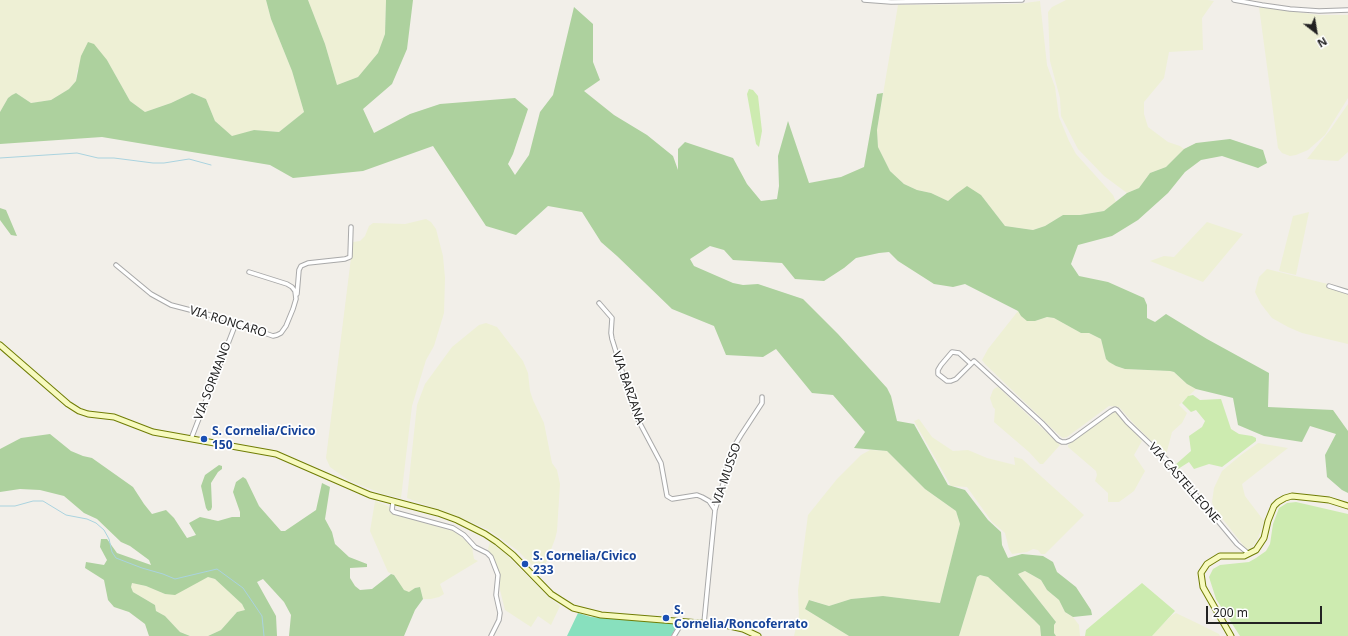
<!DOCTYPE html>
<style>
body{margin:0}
#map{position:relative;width:1348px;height:636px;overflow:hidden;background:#f2efe9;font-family:"Noto Sans",sans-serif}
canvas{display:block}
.north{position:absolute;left:1296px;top:12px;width:40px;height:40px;-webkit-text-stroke:3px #fff;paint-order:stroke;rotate:149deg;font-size:11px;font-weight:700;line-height:16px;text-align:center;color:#222}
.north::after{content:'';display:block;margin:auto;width:14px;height:18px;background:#222;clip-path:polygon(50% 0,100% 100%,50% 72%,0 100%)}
.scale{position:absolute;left:1206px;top:606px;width:116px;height:18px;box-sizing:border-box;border:2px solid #222;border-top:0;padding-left:5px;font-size:12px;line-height:14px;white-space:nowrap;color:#222;-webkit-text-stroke:3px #fff;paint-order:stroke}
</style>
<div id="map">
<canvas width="1348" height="636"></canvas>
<div class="north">N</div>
<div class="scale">200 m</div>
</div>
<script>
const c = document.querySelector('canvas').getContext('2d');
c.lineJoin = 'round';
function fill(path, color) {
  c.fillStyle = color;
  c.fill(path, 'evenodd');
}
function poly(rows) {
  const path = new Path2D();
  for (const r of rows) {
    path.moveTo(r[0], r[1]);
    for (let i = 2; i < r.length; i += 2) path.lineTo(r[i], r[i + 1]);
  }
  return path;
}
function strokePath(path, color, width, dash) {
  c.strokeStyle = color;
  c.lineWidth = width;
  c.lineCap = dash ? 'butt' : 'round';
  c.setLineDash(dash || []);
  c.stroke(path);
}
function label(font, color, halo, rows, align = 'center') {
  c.font = font + ' "Noto Sans",sans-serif';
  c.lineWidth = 3.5;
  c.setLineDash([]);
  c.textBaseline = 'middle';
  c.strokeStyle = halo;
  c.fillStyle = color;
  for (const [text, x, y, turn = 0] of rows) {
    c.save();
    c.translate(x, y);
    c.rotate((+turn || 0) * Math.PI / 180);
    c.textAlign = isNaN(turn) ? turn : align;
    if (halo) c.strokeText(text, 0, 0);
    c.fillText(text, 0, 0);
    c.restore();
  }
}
fill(poly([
 [0,0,266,0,271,19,292,71,304,112,279,132,254,130,233,137,215,121,206,99,192,93,171,103,145,112,130,101,107,60,77,70,76,81,69,89,51,100,31,103,16,93,8,98,0,112],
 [308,0,386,0,385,34,378,53,358,77,337,85,325,44],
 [1066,0,1208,0,1214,1,1202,18,1203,50,1169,52,1164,78,1144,102,1144,114,1148,127,1168,142,1180,146,1184,149,1166,167,1150,173,1139,188,1127,193,1104,176,1078,149,1061,116,1060,98,1050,61,1048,12,1052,7],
 [1040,1,1047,65,1055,87,1059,117,1069,141,1076,154,1113,195,1116,202,1104,211,1080,215,1063,215,1045,226,1033,230,1005,226,981,195,956,194,948,201,931,193,917,190,904,184,890,171,878,147,877,130,898,5,1017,4],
 [1259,7,1319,15,1348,15,1348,98,1325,135,1308,150,1296,155,1290,156,1282,153,1278,148],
 [1348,104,1348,152,1338,161,1307,159,1330,130],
 [1309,212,1296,275,1279,271,1293,216],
 [426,219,431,222,436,229,443,256,445,278,444,313,434,346,426,360,412,406,401,498,383,494,348,480,330,467,326,458,353,242,360,241,365,236,369,226,373,223,405,224],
 [1207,222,1243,234,1203,282,1150,261,1164,256,1174,257],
 [1267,269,1348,289,1348,344,1302,333,1288,327,1272,318,1261,304,1255,292,1259,277],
 [1018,311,1021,316,1035,321,1047,317,1054,318,1081,333,1089,333,1101,339,1106,359,1116,366,1125,369,1170,371,1174,372,1187,384,1196,389,1179,405,1187,413,1182,423,1172,432,1166,455,1135,425,1119,407,1109,406,1067,437,1063,438,1060,436,985,364,982,360,988,349],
 [486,323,497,327,523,361,528,373,530,391,533,400,544,423,552,463,557,470,560,484,557,531,555,539,544,568,539,572,517,550,489,530,471,522,407,498,417,405,425,384,452,347,479,325],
 [998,387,1060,445,1043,464,1040,464,1029,452,994,422,995,409,993,407,990,398,993,390,995,388],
 [1116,412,1142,441,1134,455,1145,471,1134,491,1119,502,1108,502,1108,493,1095,481,1097,475,1096,471,1068,447,1068,445,1111,414],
 [919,419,932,437,953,451,968,450,987,458,1015,465,1014,457,1022,459,1084,515,1045,554,1041,554,1038,550,1033,549,1027,552,1012,554,1009,549,1005,533,992,522,967,487,951,486,914,421],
 [1258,443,1288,448,1242,484,1245,496,1264,521,1258,538,1251,549,1247,550,1214,508,1212,502,1214,488,1222,471,1241,455],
 [870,450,887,451,925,489,956,511,960,524,940,603,883,596,851,599,829,606,810,600,805,609,849,636,794,636,799,615,798,590,808,515,837,479,861,455],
 [375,501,390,507,390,512,392,514,456,532,469,544,472,547,474,559,478,561,440,584,444,594,439,597,431,599,423,599,420,587,415,588,409,593,404,590,394,575,388,572,370,531],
 [490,542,504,552,547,596,560,606,551,625,538,616,531,627,505,610,500,590,500,575,488,549],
 [1025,571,1041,580,1047,590,1059,600,1065,612,1073,617,1079,625,1080,636,1056,636,1054,633,1054,625,1056,622,1018,574],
 [980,575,988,577,1034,620,1040,626,1041,636,959,636,977,577],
 [208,577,215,579,242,604,245,610,237,612,221,630,208,636,190,636,180,632,165,616,156,611,155,605,133,592,131,587,132,583,146,586,165,594],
 [1176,613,1201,625,1219,634,1220,636,1151,636,1171,616]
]), '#eef0d5');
fill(poly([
 [749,89,753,90,758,96,762,131,759,147,756,144,747,94],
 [1193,395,1200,400,1221,399,1231,429,1239,434,1252,436,1256,438,1256,441,1222,467,1209,464,1194,469,1189,462,1178,469,1175,465,1191,451,1189,436,1202,427,1205,421,1196,410,1191,412,1182,403,1188,396],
 [1296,502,1348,514,1348,636,1240,636,1216,599,1209,577,1213,569,1220,565,1249,562,1256,558,1266,551,1270,544,1273,524,1279,508,1287,503],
 [1142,583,1175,611,1152,636,1085,636,1086,630]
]), '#cdebb0');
fill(poly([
 [266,0,308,0,325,44,337,85,358,77,378,53,385,34,386,0,413,0,407,49,392,84,363,109,374,133,410,114,440,104,515,98,528,109,513,154,508,164,515,175,529,155,540,112,553,95,574,7,593,24,593,62,600,80,584,91,614,115,647,135,673,156,678,170,678,149,685,142,733,158,747,184,761,201,777,199,779,186,778,156,788,121,809,183,841,177,864,167,877,94,883,93,877,130,878,147,890,171,904,184,917,190,931,193,948,201,956,194,967,186,981,195,1005,226,1033,230,1045,226,1063,215,1080,215,1104,211,1127,193,1139,188,1150,173,1166,167,1184,149,1196,143,1230,139,1263,150,1267,163,1258,168,1222,156,1201,160,1185,172,1168,193,1138,220,1112,236,1078,245,1071,264,1079,276,1108,282,1144,298,1147,305,1147,318,1155,322,1166,314,1207,339,1269,373,1268,407,1333,410,1348,431,1348,493,1342,490,1327,477,1325,455,1336,434,1310,426,1302,442,1264,436,1238,425,1233,398,1196,389,1187,384,1174,372,1170,371,1125,369,1116,366,1109,362,1106,359,1101,339,1089,333,1081,333,1054,318,1047,317,1035,321,1027,321,1021,316,1018,311,965,284,953,287,934,284,898,261,889,252,879,253,856,258,844,268,824,281,795,279,782,263,733,260,724,250,710,246,690,259,694,266,733,283,743,285,758,284,803,299,838,334,887,388,891,396,897,421,914,424,948,485,965,490,988,520,1001,532,1002,545,1008,558,1022,554,1043,556,1053,562,1057,572,1076,587,1091,610,1092,615,1073,617,1065,612,1059,600,1047,590,1041,580,1025,571,1018,574,1056,622,1054,625,1054,633,1056,636,1041,636,1040,626,1034,620,988,577,980,575,977,577,959,636,849,636,805,609,809,600,829,606,851,599,883,596,940,603,960,524,956,511,925,489,887,451,854,448,865,432,833,395,812,393,776,349,763,357,726,355,714,326,672,309,617,256,601,242,582,212,548,206,516,235,486,226,433,146,363,171,293,178,270,165,102,137,0,144,0,112,8,98,12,95,16,93,31,103,51,100,69,89,76,81,81,56,88,42,94,44,107,60,130,101,145,112,171,103,192,93,206,99,215,121,232,136,254,130,279,132,304,112,292,71,271,19],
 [0,208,6,210,17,236,11,235,0,220],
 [50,434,71,451,83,456,92,458,133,487,144,504,152,514,166,510,174,518,187,538,196,535,189,523,200,517,218,521,232,517,240,517,240,512,233,492,236,482,243,477,246,479,259,506,281,531,285,531,316,510,322,483,330,487,325,519,332,532,335,544,349,557,367,564,367,567,350,568,350,578,355,586,360,590,372,589,391,574,394,575,404,590,409,592,415,588,420,587,423,599,415,610,404,636,289,636,291,615,284,602,263,579,257,582,276,616,277,636,208,636,221,630,237,612,245,610,242,604,215,579,208,577,175,595,165,594,146,586,132,583,131,587,133,592,155,605,156,611,165,616,180,632,190,636,149,636,145,624,129,612,114,607,108,600,104,580,85,568,86,562,104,565,107,560,100,547,101,539,107,539,117,553,151,565,149,560,130,546,121,542,97,519,84,513,64,496,40,490,20,489,0,492,0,449,21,438],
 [219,465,222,466,222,469,218,472,211,483,212,507,211,510,208,511,206,508,201,486,205,475]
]), '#add19e');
fill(poly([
 [578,613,591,617,604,618,678,624,671,636,567,636]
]), '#88e0be');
strokePath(poly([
 [0,158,77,153,98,158,114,158,153,163,164,163,189,159,211,165],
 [0,506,15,506,33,501,43,501,66,515,87,519,96,523,104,530,109,539,112,552,116,558,142,568,163,574,175,579,217,569,243,588,262,616,264,636]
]), '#aad3df', 1);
const street = poly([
 [864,0,891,2,1022,0],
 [1234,0,1262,5,1290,9,1319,11,1348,10],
 [116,265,151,294,171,305,225,319,273,336,277,335,281,333,286,326,293,309,296,299,295,291,292,287,287,284,249,272],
 [1329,286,1348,292],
 [297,294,299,270,301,266,308,263,345,259,350,257,351,227],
 [599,303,612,318,611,333,612,339,636,416,661,463,667,496,672,499,697,495,702,497,709,501,715,510,704,623],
 [971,364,959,353,952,352,941,365,938,370,938,374,947,381,951,381,956,379,974,361,1042,423,1058,440,1062,442,1066,442,1071,440,1111,411,1115,409,1117,410,1127,422,1167,460,1237,544,1249,554],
 [191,439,236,323],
 [393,502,392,510,394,512,453,528,464,535,475,547,487,553,491,557,498,575,496,595,500,613,499,620,491,636],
 [715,510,735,445,741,435,762,403,762,397],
 [674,636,683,621]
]);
const secondary = poly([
 [0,345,68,404,79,411,88,414,114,417,153,432,276,454,370,495,438,513,457,520,485,534,497,542,513,555,551,594,573,608,601,615,725,625,743,629,758,636],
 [1231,636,1203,587,1201,573,1207,564,1220,556,1244,556,1256,550,1264,538,1268,521,1274,506,1278,502,1285,498,1292,496,1311,498,1329,500,1348,506]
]);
strokePath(street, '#a9a9a9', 5.5);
strokePath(secondary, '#707d05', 7);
strokePath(street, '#fff', 3.5);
strokePath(secondary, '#f7fabf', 5);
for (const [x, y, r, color] of [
 [204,439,4,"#1a4fb4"],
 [525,564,4,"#1a4fb4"],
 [666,618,4,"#1a4fb4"]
]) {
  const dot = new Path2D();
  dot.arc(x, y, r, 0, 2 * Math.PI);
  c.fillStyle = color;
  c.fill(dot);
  strokePath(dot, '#fff', 1.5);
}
label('12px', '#222', '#fff', [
 ["VIA RONCARO",228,322,17],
 ["VIA SORMANO",213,381,-69],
 ["VIA BARZANA",628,388,71],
 ["VIA MUSSO",727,474,-71],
 ["VIA CASTELLEONE",1184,483,49]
]);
label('bold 12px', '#164399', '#fff', [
 ["S. Cornelia/Civico",212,432],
 ["150",212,446],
 ["S. Cornelia/Civico",533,557],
 ["233",533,571],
 ["S.",674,611],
 ["Cornelia/Roncoferrato",674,625]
], 'left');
</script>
